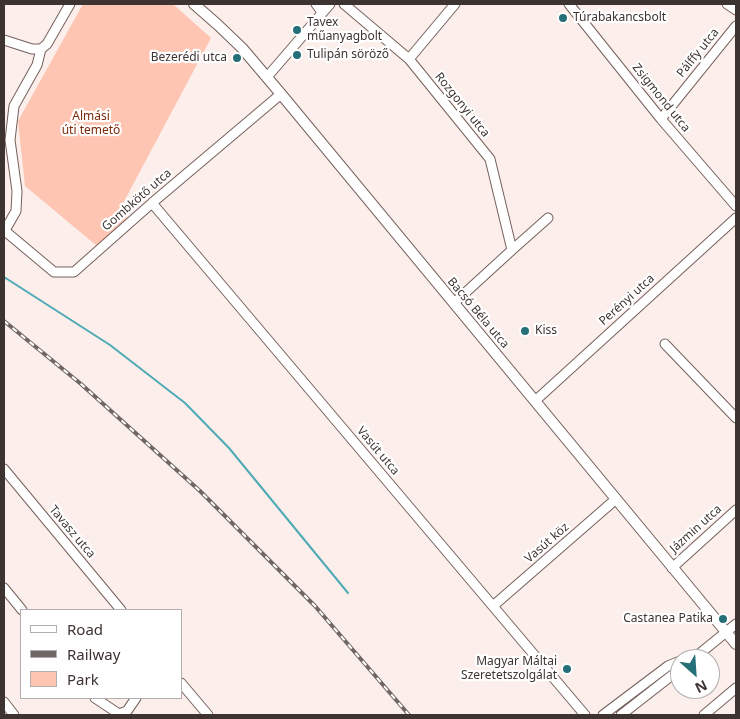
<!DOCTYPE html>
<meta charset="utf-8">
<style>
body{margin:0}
#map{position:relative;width:740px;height:719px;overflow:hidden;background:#fceeea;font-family:"Noto Sans",sans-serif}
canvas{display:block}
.frame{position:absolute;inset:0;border:5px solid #3d3431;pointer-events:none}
.legend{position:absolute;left:20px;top:609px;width:162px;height:90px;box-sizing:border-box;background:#fff;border:1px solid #b1aead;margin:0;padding:6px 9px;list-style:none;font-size:15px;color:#3d3431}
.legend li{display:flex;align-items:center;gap:10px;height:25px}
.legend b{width:25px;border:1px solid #b1aead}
.north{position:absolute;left:670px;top:649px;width:50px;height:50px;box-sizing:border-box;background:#fff;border:1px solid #b1aead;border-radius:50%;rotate:154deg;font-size:14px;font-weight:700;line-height:20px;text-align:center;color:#3d3431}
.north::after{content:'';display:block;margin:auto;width:18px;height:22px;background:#256f78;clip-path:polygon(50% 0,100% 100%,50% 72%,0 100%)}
</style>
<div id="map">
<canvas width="740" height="719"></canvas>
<div class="frame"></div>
<ul class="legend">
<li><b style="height:6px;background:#fff"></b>Road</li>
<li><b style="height:6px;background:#706663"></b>Railway</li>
<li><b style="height:14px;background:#fdc5b2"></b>Park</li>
</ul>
<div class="north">N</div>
</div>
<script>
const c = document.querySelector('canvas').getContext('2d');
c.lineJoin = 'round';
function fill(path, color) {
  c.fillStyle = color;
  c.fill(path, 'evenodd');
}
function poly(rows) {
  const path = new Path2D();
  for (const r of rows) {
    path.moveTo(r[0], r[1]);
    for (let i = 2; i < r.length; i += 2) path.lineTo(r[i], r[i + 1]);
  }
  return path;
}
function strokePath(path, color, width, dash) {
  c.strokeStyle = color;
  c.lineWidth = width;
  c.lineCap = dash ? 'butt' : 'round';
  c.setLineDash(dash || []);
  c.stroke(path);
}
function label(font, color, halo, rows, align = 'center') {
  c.font = font + ' "Noto Sans",sans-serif';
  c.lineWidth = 4.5;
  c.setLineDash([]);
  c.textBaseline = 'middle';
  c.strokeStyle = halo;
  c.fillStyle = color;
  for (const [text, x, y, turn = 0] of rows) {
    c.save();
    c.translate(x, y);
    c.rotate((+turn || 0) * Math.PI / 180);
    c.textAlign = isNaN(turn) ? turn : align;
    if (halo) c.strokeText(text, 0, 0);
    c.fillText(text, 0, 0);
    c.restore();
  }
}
fill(poly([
 [83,4,173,4,211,38,120,209,129,219,97,246,25,186,18,121]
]), '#fdc5b2');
strokePath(poly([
 [4,277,110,345,185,403,229,448,348,593]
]), '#4eaab5', 2);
const minor = poly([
 [316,4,322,12],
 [344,4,409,59,490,159,512,250,454,303],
 [569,4,661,119,736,206],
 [727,4,736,10],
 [4,40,32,49,41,49],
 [409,59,455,4],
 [267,77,330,4],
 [661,119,736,26],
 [152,203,585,715],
 [5,231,54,272,74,272,152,203,281,94],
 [4,232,16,211,17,191,10,140,14,106,37,65,41,49,47,44,70,4],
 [512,250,548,218],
 [665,344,736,418],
 [535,401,736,218],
 [4,469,121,610],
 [672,568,736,510],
 [4,588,22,610],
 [493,606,616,499],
 [693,659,736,624],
 [181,683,208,715],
 [95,698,119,714,127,711,136,698],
 [4,702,14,715],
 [603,715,668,666,680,661],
 [621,715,680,669],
 [704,715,736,688]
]);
const major = poly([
 [194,4,218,25,242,48,281,94,736,644]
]);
strokePath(minor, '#75615b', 11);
strokePath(major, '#75615b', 12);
strokePath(minor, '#fff', 9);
strokePath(major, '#fff', 10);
const rail = poly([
 [4,321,81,384,200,491,315,606,409,715]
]);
strokePath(rail, '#706663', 4);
strokePath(rail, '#fff', 2, [5.5]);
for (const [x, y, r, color] of [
 [563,18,5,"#256f78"],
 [297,30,5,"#256f78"],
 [297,55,5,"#256f78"],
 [237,58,5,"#256f78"],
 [525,331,5,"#256f78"],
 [723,619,5,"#256f78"],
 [567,669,5,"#256f78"]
]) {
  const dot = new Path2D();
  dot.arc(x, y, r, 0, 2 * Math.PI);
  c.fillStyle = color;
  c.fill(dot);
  strokePath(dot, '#fff', 2);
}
label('12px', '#3d3431', '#fff', [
 ["Túrabakancsbolt",573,18],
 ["Tavex",307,23],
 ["műanyagbolt",307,37],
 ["Tulipán söröző",307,55],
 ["Bezerédi utca",227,58,"right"],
 ["Kiss",535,331],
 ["Castanea Patika",713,619,"right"],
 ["Magyar Máltai",557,662,"right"],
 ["Szeretetszolgálat",557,676,"right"]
], 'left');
label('12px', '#3d3431', '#fff', [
 ["Pálffy utca",698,53,-51],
 ["Zsigmond utca",661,98,51],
 ["Rozgonyi utca",462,105,51],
 ["Gombkötő utca",137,200,-41],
 ["Perényi utca",627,300,-42],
 ["Bacsó Béla utca",478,313,50],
 ["Vasút utca",378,451,50],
 ["Jázmin utca",696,529,-42],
 ["Tavasz utca",72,532,50],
 ["Vasút köz",547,543,-41]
]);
label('12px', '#7a2a0a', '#fff', [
 ["Almási",91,117],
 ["úti temető",91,131]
]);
</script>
